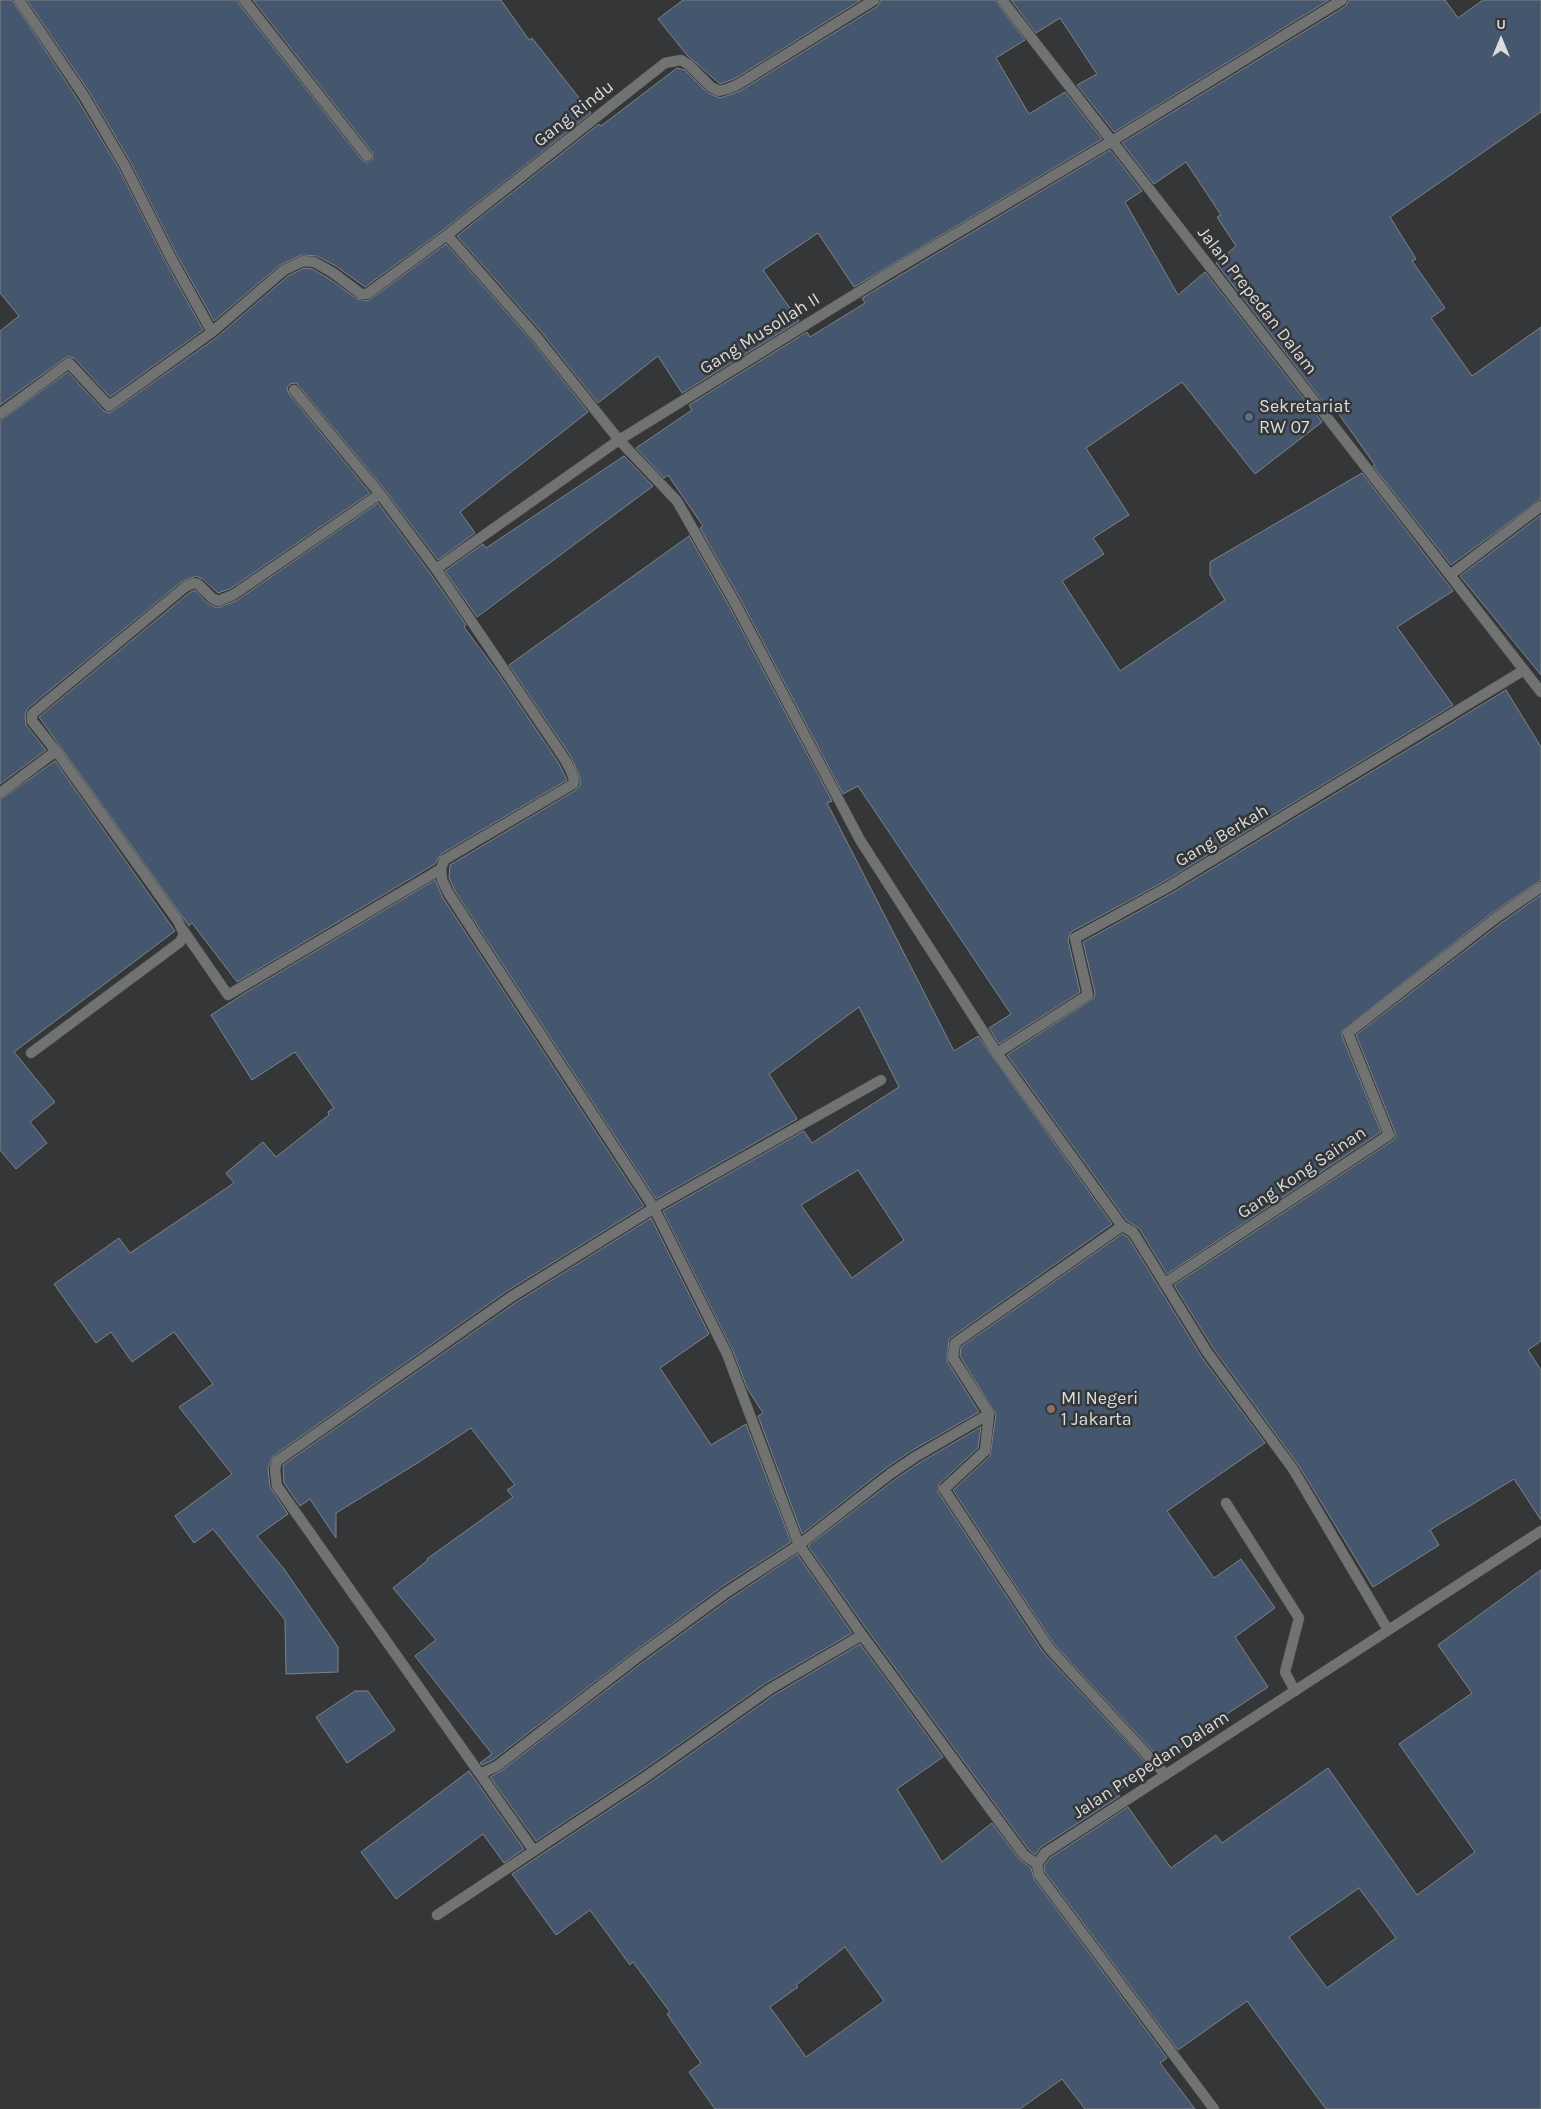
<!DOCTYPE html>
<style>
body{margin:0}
#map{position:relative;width:1541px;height:2109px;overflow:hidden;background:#343638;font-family:Karla,sans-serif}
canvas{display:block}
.north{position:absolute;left:1476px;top:15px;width:50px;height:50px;-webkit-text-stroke:4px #343638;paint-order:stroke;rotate:0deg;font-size:14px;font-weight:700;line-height:20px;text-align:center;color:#dbdcdd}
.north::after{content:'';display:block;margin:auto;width:18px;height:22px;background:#dbdcdd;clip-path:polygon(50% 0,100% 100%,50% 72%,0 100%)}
</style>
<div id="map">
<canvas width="1541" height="2109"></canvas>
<div class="north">U</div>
</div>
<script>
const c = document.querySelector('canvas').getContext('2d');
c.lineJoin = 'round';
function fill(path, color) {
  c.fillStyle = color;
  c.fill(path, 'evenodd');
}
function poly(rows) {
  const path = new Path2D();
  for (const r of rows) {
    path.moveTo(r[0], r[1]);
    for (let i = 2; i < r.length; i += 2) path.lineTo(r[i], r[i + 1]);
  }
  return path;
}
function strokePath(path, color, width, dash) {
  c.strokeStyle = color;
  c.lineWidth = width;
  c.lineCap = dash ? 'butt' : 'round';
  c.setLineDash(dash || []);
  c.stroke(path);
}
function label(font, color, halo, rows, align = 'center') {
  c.font = font + ' Karla,sans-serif';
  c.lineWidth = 5;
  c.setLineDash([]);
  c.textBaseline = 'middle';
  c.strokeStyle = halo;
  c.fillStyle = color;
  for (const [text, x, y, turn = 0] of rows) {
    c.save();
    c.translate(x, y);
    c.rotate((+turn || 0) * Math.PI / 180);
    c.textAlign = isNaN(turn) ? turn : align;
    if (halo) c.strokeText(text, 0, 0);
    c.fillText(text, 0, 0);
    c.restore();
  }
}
const building = poly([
 [0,0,12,0,78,100,119,169,165,261,203,330,110,397,74,358,68,356,0,405,0,331,19,316,0,293,0,0],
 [27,0,237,0,239,4,362,160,368,163,373,159,372,152,253,0,501,0,529,40,532,38,591,113,443,230,365,287,336,266,317,256,301,255,280,265,214,321,177,255,131,163,90,93,27,0],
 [683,0,861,0,734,79,720,84,687,55,658,19,683,0],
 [881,0,995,0,1025,40,996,58,1029,114,1065,92,1102,139,854,287,818,233,763,270,799,321,682,393,658,356,598,403,540,330,457,236,599,124,601,126,677,68,685,70,708,93,720,98,729,95,740,91,878,6,881,0],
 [1011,0,1329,0,1114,132,1077,85,1097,74,1060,18,1036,33,1011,0],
 [1349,0,1445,0,1458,18,1483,0,1541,0,1541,112,1390,217,1416,259,1412,261,1445,308,1431,318,1472,376,1541,327,1541,499,1451,565,1373,466,1375,465,1336,410,1332,413,1216,263,1236,246,1217,217,1221,215,1186,162,1154,184,1122,143,1346,6,1349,0],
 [1110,150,1142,191,1125,202,1178,295,1205,272,1322,422,1255,474,1182,382,1086,448,1129,515,1093,538,1104,554,1062,581,1120,671,1225,600,1210,575,1210,562,1362,473,1453,591,1397,627,1453,705,1165,881,1071,932,1068,940,1080,992,999,1044,989,1028,1011,1014,858,786,843,794,741,600,700,528,703,526,668,475,664,478,636,448,692,410,689,405,807,332,810,337,865,303,862,298,1110,150],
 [446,244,530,339,588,412,460,512,475,533,438,560,385,490,299,386,296,383,290,384,287,388,289,394,370,493,230,589,218,593,203,579,196,576,181,582,27,709,25,714,26,725,46,750,0,784,0,421,68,372,104,411,110,413,216,338,288,276,304,268,312,269,328,278,357,299,368,301,446,244],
 [624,456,653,486,477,617,445,571,483,544,486,548,624,456],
 [378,503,430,573,466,625,464,627,498,673,558,762,567,780,441,854,435,864,237,982,192,923,189,926,187,923,39,717,189,593,195,590,207,603,217,608,236,601,378,503],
 [1541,515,1541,675,1460,576,1541,515],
 [689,536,729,606,832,801,827,803,954,1051,978,1036,1112,1224,949,1339,947,1361,979,1412,911,1451,886,1468,802,1534,758,1416,763,1413,747,1388,733,1351,663,1211,804,1131,812,1143,899,1087,859,1007,769,1074,797,1119,656,1199,455,891,449,878,450,865,576,790,580,785,580,777,570,755,509,665,689,536],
 [858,1170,904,1240,852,1278,801,1205,858,1170],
 [1506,690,1541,747,1541,880,1493,912,1342,1031,1342,1036,1381,1132,1167,1274,1139,1228,1127,1221,1007,1055,1094,998,1095,993,1083,942,1172,893,1506,690],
 [55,761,175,931,14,1052,55,1102,30,1122,47,1143,16,1169,0,1150,0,800,55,761],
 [435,880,443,898,644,1206,507,1291,273,1456,268,1468,270,1487,288,1514,257,1536,284,1569,338,1647,338,1672,286,1674,285,1620,213,1529,194,1543,175,1516,232,1474,179,1407,213,1384,174,1332,132,1362,111,1332,96,1343,54,1284,119,1238,130,1253,234,1183,226,1173,263,1142,276,1157,329,1115,328,1112,334,1108,295,1052,252,1080,211,1015,245,993,435,880],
 [1541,895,1541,1341,1528,1350,1541,1370,1541,1520,1514,1479,1430,1530,1439,1545,1373,1587,1299,1466,1213,1348,1174,1285,1395,1139,1395,1132,1356,1035,1501,923,1541,895],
 [651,1218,709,1334,660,1368,711,1445,746,1424,791,1542,723,1586,635,1651,493,1760,482,1765,480,1763,492,1754,415,1656,436,1640,393,1588,428,1560,427,1559,513,1497,507,1490,515,1485,471,1428,419,1462,336,1513,336,1538,310,1499,300,1506,284,1483,283,1465,515,1303,651,1218],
 [1122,1234,1128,1237,1201,1356,1265,1443,1167,1511,1214,1578,1241,1559,1275,1608,1235,1637,1268,1687,1198,1733,1200,1735,1162,1761,1054,1644,953,1490,990,1456,996,1415,960,1356,961,1347,1122,1234],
 [981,1427,978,1448,939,1484,938,1492,1043,1652,1151,1768,1117,1791,1120,1796,1041,1847,1035,1855,1029,1850,868,1631,808,1546,894,1480,919,1463,981,1427],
 [797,1554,852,1633,766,1683,640,1772,536,1841,490,1777,501,1771,643,1662,731,1598,797,1554],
 [1541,1570,1541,2109,1326,2109,1247,2001,1178,2050,1045,1872,1044,1866,1050,1858,1128,1807,1171,1868,1216,1835,1222,1843,1328,1768,1417,1895,1475,1852,1399,1744,1472,1693,1438,1645,1541,1570],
 [1359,1888,1396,1938,1327,1988,1289,1937,1359,1888],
 [860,1644,943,1757,897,1789,942,1862,992,1823,1019,1859,1031,1868,1034,1879,1167,2058,1160,2063,1195,2109,1085,2109,1062,2079,1020,2109,715,2109,689,2072,701,2063,667,2014,670,2012,633,1962,630,1965,590,1910,556,1935,512,1874,648,1784,774,1695,860,1644],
 [845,1947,884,2001,806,2057,770,2007,798,1987,796,1985,845,1947],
 [355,1691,368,1691,395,1730,347,1763,316,1717,355,1691],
 [469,1771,524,1849,504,1863,483,1834,396,1899,361,1852,469,1771]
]);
fill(building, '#44576f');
strokePath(building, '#818285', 1);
const lane = poly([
 [1226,1503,1299,1618,1285,1672,1295,1691]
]);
const street = poly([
 [19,0,84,96,125,166,171,258,212,332],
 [244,0,367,156],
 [1002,0,1541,692],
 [447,235,535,335,619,440,677,501,735,603,860,840,997,1053,1122,1226],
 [294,390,380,494,436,569,564,758,571,771,574,779,573,784,444,860,441,869,442,880,449,894,654,1208,727,1354,799,1545,862,1635,1024,1855,1037,1864],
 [0,414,69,363,109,406,212,332,284,270,303,261,314,262,332,272,361,294,367,294,447,235,665,63,681,60,689,65,711,87,719,91,727,89,737,85,874,0],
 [436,569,619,440,891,272,1112,141,1342,0],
 [1450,575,1541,506],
 [0,793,56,751],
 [183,930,228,995,441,869],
 [31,1053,180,942,184,934,178,921,56,751,32,721,32,714,185,587,194,583,198,584,212,598,218,601,233,595,380,494],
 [997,1053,1088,995,1075,938,1168,887,1524,670],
 [1165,1283,1389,1135,1348,1033,1497,917,1541,887],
 [989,1414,985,1451,944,1489,1049,1648,1165,1774],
 [480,1774,277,1486,275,1469,277,1461,511,1297,654,1208,881,1080],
 [534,1851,480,1774,497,1766,639,1656,727,1592,799,1545,890,1474,915,1457,989,1414,953,1358,955,1343,1122,1226,1133,1232,1207,1352,1293,1469,1388,1630],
 [437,1915,644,1778,770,1689,862,1635],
 [1214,2109,1039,1875,1037,1864,1045,1853,1541,1531]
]);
strokePath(lane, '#525456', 11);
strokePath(street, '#525456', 11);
strokePath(lane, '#717272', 10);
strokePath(street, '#717272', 10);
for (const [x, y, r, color] of [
 [1249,417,5,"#5c6f8a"],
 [1051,1409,5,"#8d6e63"]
]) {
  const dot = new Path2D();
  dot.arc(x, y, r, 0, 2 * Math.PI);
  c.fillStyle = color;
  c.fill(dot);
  strokePath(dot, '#343638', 2);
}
label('18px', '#dbdcdd', '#343638', [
 ["Gang Rindu",574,114,-38],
 ["Jalan Prepedan Dalam",1257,301,52],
 ["Gang Musollah II",760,334,-32],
 ["Gang Berkah",1222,836,-31],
 ["Gang Kong Sainan",1302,1173,-34],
 ["Jalan Prepedan Dalam",1151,1765,-33]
]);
label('18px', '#dbdcdd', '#343638', [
 ["Sekretariat",1259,407],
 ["RW 07",1259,428],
 ["MI Negeri",1061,1399],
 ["1 Jakarta",1061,1420]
], 'left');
</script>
